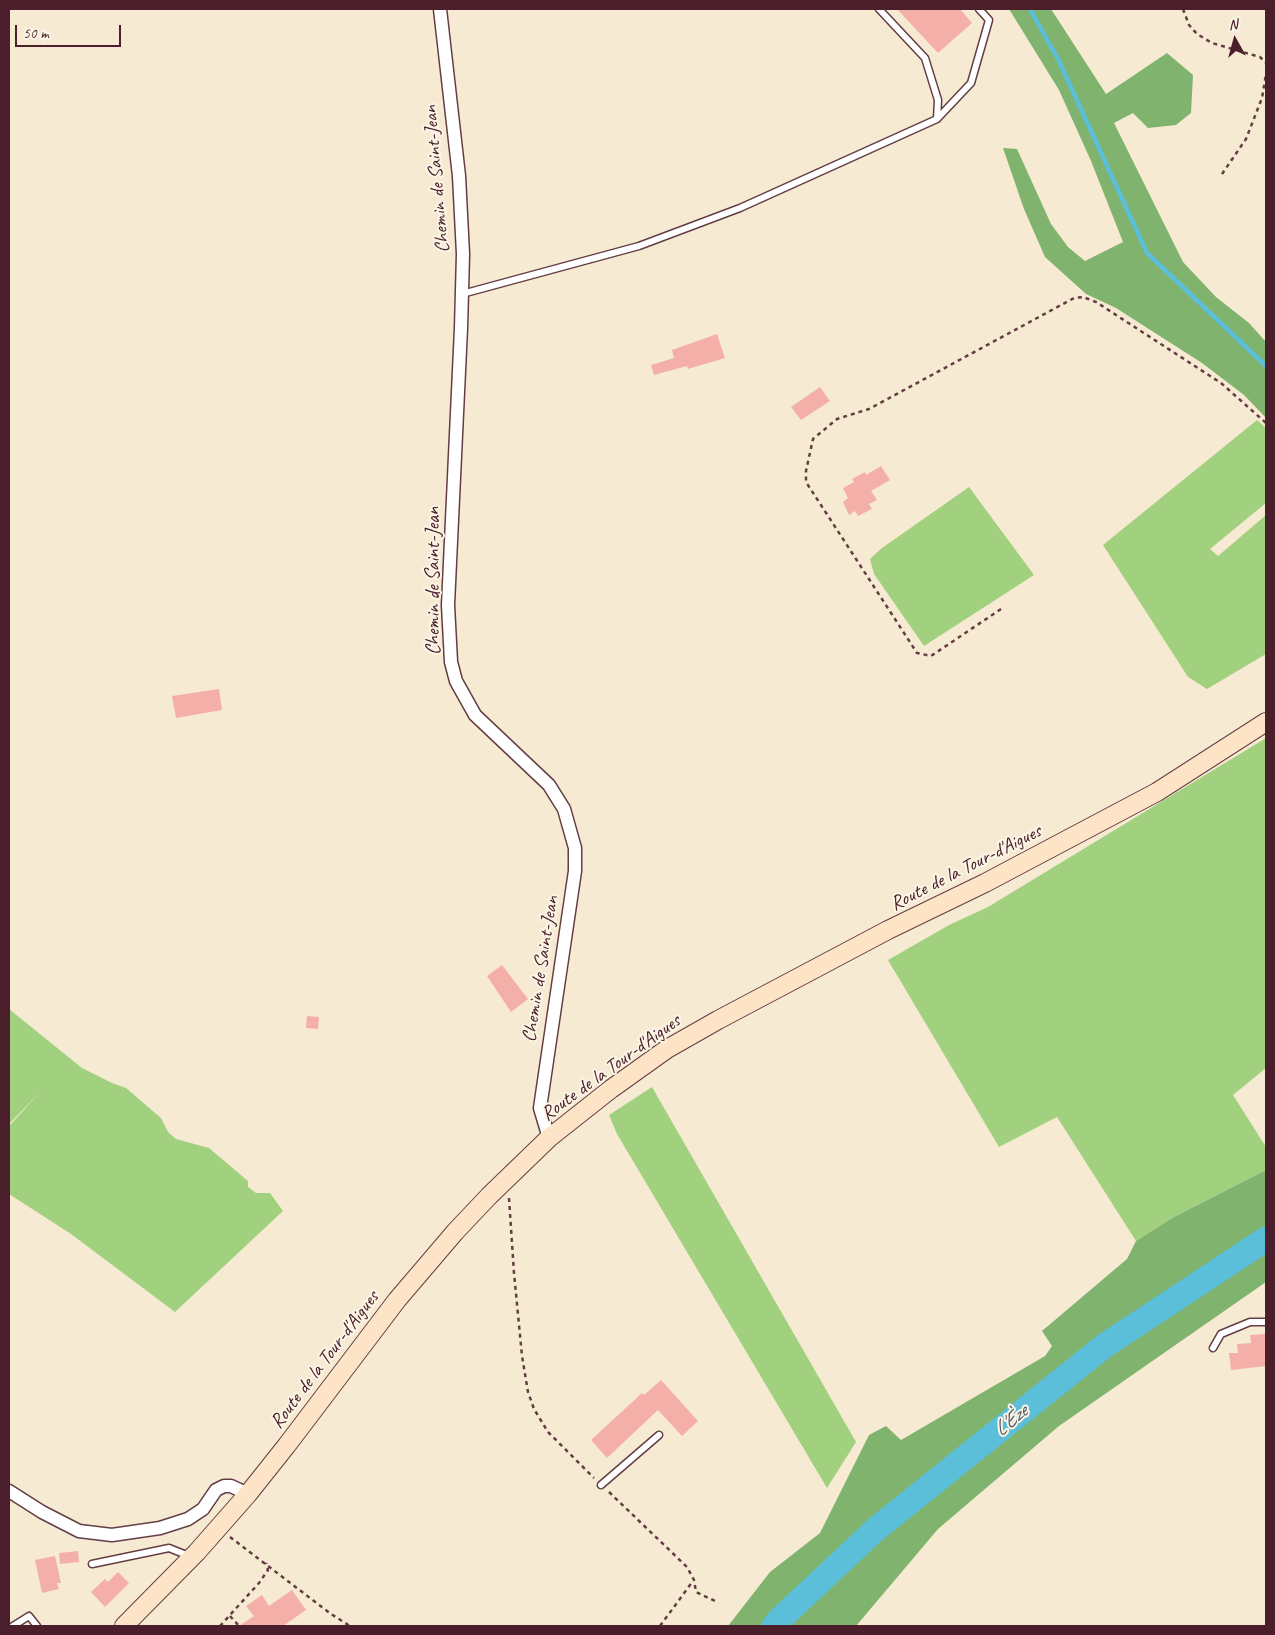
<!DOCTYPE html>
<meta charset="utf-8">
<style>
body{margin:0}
#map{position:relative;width:1275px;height:1635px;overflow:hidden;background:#f7ead3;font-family:Caveat,sans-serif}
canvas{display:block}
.frame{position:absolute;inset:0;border:10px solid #4a1f2b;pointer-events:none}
.north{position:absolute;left:1210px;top:15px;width:50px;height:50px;-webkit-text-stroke:4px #fcf5e5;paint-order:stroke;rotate:353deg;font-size:14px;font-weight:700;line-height:20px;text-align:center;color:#4a1f2b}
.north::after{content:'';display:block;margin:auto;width:18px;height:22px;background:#4a1f2b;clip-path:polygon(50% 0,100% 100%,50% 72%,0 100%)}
.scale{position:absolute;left:15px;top:25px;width:106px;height:22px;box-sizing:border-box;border:2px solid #4a1f2b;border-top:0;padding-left:6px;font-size:15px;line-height:18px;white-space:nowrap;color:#4a1f2b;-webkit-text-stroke:4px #fcf5e5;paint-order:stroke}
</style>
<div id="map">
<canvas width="1275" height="1635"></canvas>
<div class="frame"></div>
<div class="north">N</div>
<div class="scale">50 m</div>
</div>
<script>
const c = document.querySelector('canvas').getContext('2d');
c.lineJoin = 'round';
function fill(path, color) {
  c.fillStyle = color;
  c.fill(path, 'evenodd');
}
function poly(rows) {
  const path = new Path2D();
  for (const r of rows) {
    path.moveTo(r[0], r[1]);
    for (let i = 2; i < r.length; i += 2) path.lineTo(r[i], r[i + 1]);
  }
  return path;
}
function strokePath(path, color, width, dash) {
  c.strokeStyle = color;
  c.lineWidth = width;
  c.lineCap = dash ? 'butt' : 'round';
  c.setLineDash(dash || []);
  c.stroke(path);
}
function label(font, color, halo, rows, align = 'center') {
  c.font = font + ' Caveat,sans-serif';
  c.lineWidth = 4;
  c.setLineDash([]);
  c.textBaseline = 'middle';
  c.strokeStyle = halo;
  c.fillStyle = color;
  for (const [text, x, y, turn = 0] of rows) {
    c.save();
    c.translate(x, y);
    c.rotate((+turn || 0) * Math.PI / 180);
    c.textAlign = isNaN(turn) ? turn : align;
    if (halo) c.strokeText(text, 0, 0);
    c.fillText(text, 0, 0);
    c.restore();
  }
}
fill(poly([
 [1257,420,1266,428,1266,503,1210,549,1218,556,1266,515,1266,654,1207,689,1188,677,1103,545],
 [969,487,1034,575,924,646,874,574,870,559,882,548],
 [1266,738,1266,1068,1233,1095,1266,1147,1266,1170,1172,1218,1136,1241,1057,1117,999,1147,888,960,949,925,988,907],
 [9,1009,82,1068,112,1083,126,1088,161,1118,168,1132,176,1139,209,1148,248,1181,248,1187,256,1193,270,1193,283,1211,175,1312,71,1234,9,1194,9,1126,41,1091,9,1124],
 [652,1087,856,1442,827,1488,617,1134,609,1115]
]), '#a1d17f');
fill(poly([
 [1009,9,1051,9,1106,94,1167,53,1193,75,1191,113,1176,125,1148,128,1133,113,1114,123,1183,262,1216,297,1249,323,1266,342,1266,418,1244,395,1202,363,1116,308,1086,294,1045,257,1024,209,1003,148,1017,149,1051,224,1068,247,1085,261,1123,242,1091,161,1059,90],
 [1266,1170,1266,1282,1059,1426,938,1529,856,1626,728,1626,770,1572,820,1533,869,1435,886,1426,901,1440,1045,1356,1052,1346,1042,1331,1127,1259,1136,1241,1172,1218]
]), '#80b36e');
strokePath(poly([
 [1030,9,1059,61,1147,253,1266,366]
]), '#5bbfd9', 4.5);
strokePath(poly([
 [774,1626,779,1620,876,1529,1104,1346,1266,1239]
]), '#5bbfd9', 25);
fill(poly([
 [897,9,960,9,972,23,938,53],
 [717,334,725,358,688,369,687,366,654,375,651,365,674,358,672,350],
 [820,387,830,401,801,420,791,407],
 [881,466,890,480,871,491,877,500,869,504,872,509,858,516,855,511,849,515,843,502,848,498,843,488,854,482,852,479,865,472,866,475],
 [219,689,222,710,176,718,172,696],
 [502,965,528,999,511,1012,487,976],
 [307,1016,319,1017,318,1029,306,1028],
 [1265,1334,1266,1366,1231,1370,1229,1353,1238,1353,1237,1344,1251,1343,1250,1335],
 [661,1380,698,1421,682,1436,658,1410,607,1458,591,1440,642,1393,644,1395],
 [78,1551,79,1562,60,1564,59,1553],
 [55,1556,61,1583,57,1583,59,1589,42,1593,35,1560],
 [118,1572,129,1583,105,1607,91,1592,105,1579,108,1582],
 [292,1590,306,1610,283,1626,239,1626,254,1616,246,1606,262,1595,269,1606]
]), '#f4b0a8');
const lane = poly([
 [937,119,971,83,989,20,979,9],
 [462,294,639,246,740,208,937,119,938,100,925,58,879,9],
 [1213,1348,1221,1334,1250,1322,1266,1322],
 [601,1485,659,1435],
 [92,1564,169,1548,189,1556],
 [13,1626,29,1616,37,1626]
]);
const street = poly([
 [440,9,459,176,463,254,461,328,448,605,451,662,456,681,475,715,549,785,564,809,575,848,575,871,540,1108,549,1138],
 [9,1491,42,1512,79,1531,112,1535,160,1528,188,1519,203,1509,216,1490,224,1486,231,1486,248,1494]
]);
const secondary = poly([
 [124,1626,197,1552,248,1494,287,1445,397,1300,455,1232,489,1196,549,1138,611,1089,667,1049,718,1020,888,930,985,883,1157,792,1266,722]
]);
strokePath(lane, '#643d44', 9);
strokePath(street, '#643d44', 15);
strokePath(secondary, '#643d44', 20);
strokePath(poly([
 [1183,9,1189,25,1197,34,1212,43,1260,57,1266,63],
 [1222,174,1246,139,1262,98,1266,74],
 [1001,609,931,656,917,653,806,482,806,471,813,439,837,419,869,409,1074,298,1083,297,1096,302,1221,383,1266,423],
 [509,1198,514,1273,522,1356,528,1392,534,1409,548,1432,594,1478],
 [609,1492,687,1567,694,1580,696,1592,715,1601],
 [230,1537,331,1614,350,1626],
 [230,1616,239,1626],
 [220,1626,259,1583,268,1570,266,1563],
 [660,1626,693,1581]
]), '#643d44', 2.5, [4, 4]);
strokePath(lane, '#fff', 6);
strokePath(street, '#fff', 12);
strokePath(secondary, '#fee4c6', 18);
label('20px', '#4a1f2b', '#fcf5e5', [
 ["Chemin de Saint-Jean",437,179,-95],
 ["Chemin de Saint-Jean",434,581,-90],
 ["Route de la Tour-d'Aigues",966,868,-27],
 ["Chemin de Saint-Jean",541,969,-81],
 ["Route de la Tour-d'Aigues",611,1068,-36],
 ["Route de la Tour-d'Aigues",325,1360,-53]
]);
label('italic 21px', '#505768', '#fcf5e5', [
 ["L'Èze",1011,1421,-39]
]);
</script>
